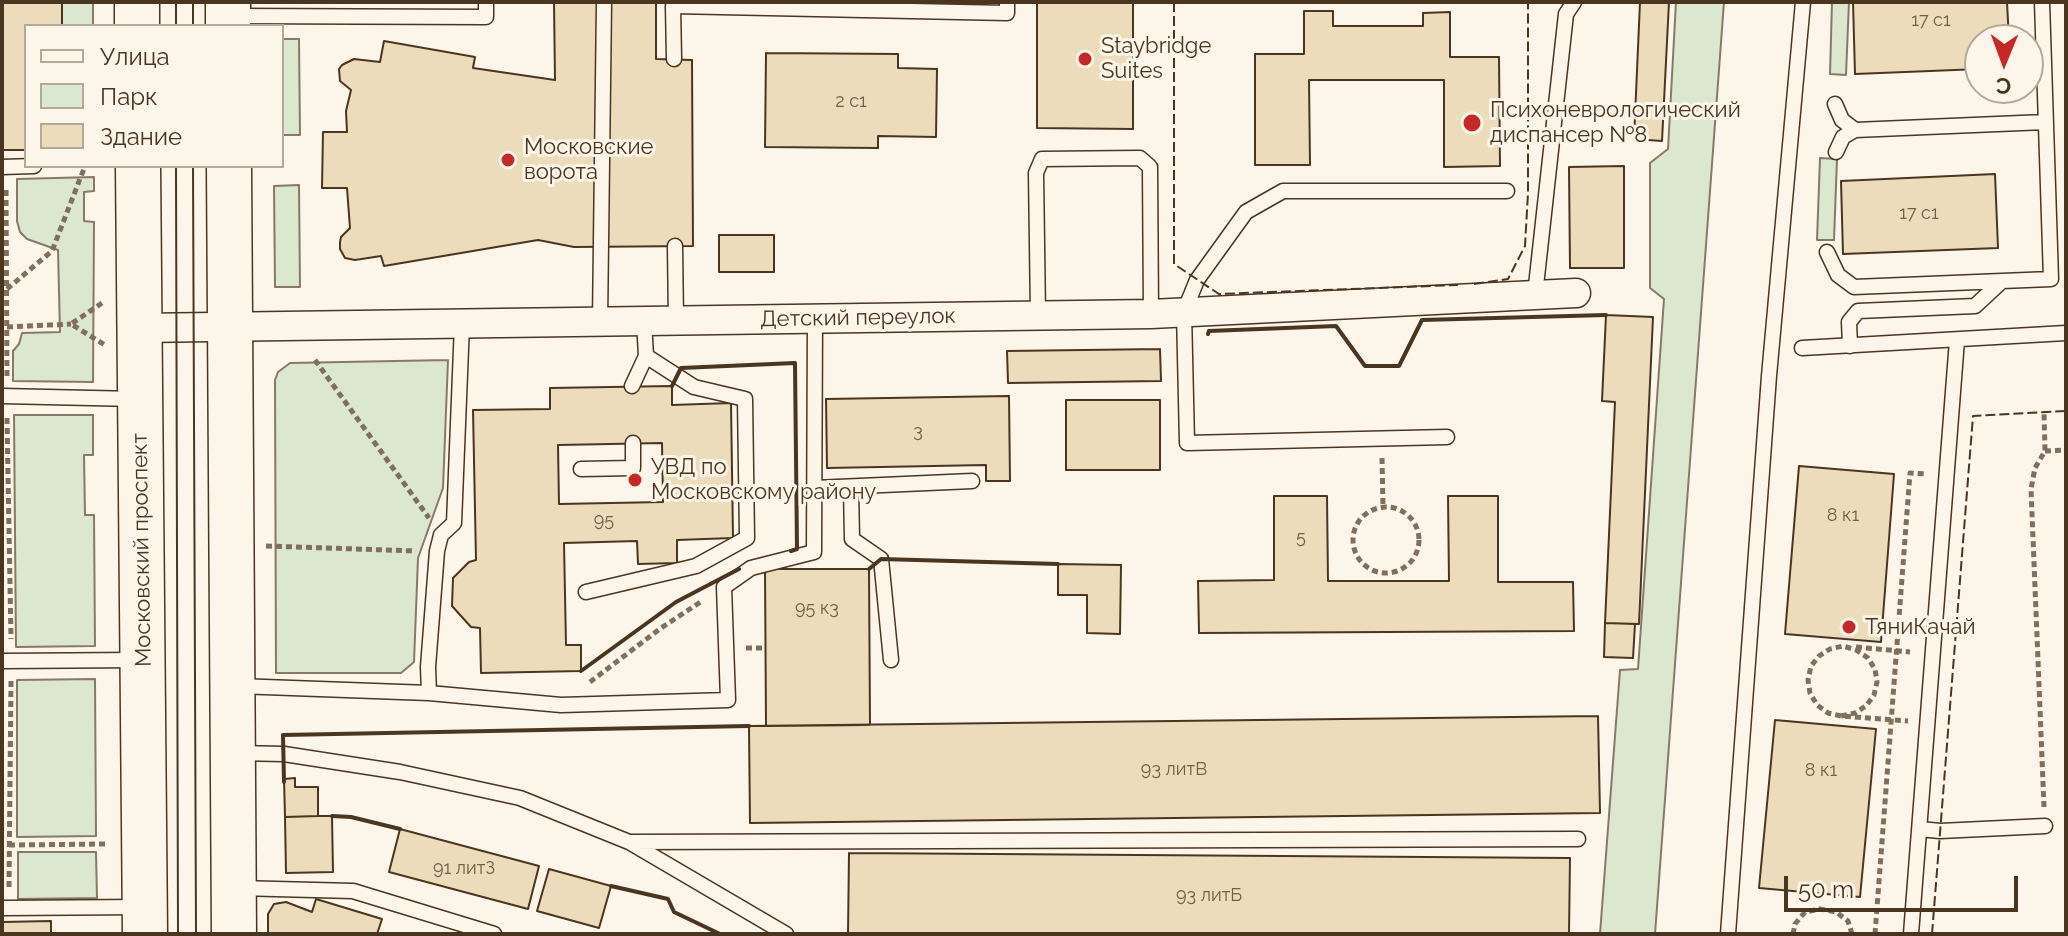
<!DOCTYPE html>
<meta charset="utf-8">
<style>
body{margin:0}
#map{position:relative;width:2068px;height:936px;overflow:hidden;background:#fbf6e9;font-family:Raleway,sans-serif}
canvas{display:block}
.frame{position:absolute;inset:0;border:4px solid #4a3520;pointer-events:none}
.legend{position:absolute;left:24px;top:24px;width:260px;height:144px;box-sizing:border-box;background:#fbf6e9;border:2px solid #b4a999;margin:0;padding:10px 14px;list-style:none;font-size:24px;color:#4a3520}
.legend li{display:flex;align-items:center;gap:16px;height:40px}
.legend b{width:40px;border:2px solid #b4a999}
.north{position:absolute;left:1964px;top:24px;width:80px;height:80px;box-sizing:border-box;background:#fbf6e9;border:2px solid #b4a999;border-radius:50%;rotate:181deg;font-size:22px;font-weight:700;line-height:32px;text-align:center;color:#4a3520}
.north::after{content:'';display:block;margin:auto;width:28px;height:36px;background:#c62828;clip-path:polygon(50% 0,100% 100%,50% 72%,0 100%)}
.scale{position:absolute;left:1784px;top:876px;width:234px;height:36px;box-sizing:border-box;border:4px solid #4a3520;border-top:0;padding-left:10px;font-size:24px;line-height:28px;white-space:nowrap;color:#4a3520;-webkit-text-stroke:6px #fbf6e9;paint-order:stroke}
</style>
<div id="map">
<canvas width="2068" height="936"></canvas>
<div class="frame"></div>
<ul class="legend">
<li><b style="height:10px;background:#fbf6e9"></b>Улица</li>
<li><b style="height:22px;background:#dce7d0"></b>Парк</li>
<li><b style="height:22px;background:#ecdcbc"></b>Здание</li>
</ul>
<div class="north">С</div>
<div class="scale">50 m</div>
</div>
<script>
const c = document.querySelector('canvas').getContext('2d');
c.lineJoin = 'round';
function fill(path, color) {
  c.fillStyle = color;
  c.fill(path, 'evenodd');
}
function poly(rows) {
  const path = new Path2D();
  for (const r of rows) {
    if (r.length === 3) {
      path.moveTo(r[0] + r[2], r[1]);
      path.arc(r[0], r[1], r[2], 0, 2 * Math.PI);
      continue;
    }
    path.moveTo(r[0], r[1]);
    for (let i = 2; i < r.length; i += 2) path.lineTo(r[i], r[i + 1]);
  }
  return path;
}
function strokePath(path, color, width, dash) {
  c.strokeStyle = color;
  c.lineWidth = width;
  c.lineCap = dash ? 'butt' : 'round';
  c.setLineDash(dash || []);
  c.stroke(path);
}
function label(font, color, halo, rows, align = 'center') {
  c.font = font + ' Raleway,sans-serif';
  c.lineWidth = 6;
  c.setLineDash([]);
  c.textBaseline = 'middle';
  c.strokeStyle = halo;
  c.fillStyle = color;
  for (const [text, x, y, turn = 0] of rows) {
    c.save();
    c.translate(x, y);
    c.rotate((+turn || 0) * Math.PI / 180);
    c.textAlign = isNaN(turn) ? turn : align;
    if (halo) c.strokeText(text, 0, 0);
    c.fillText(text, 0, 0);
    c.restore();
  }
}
const green = poly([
 [62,2,93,2,93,26,62,26,62,2],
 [1676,2,1724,2,1655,934,1600,934,1620,670,1638,669,1664,299,1650,288,1650,163,1668,149,1676,2],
 [1832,2,1849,2,1846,75,1830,74,1832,2],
 [282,39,299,39,300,135,282,135,282,39],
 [1820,158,1837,159,1834,240,1817,240,1820,158],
 [94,177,94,191,84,192,84,221,94,222,93,382,13,381,13,351,19,344,22,333,60,332,58,250,27,239,20,232,17,221,17,179,94,177],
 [299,185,300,287,275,287,274,186,299,185],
 [448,360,443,488,418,558,414,662,401,673,276,673,275,380,278,372,290,363,448,360],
 [14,415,93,415,93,455,84,455,85,515,94,515,95,646,16,647,14,415],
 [95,679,96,836,17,837,17,680,95,679],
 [18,852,96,852,97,898,18,899,18,852]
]);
fill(green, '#dce7d0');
strokePath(green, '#887966', 2);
const building = poly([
 [2,2,62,2,62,26,26,26,26,150,2,150,2,2],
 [554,2,656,2,656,59,692,60,693,246,574,247,538,240,384,266,381,256,355,260,345,258,340,249,340,242,341,237,350,228,347,188,322,188,323,132,347,132,346,111,351,90,340,81,339,69,342,65,354,59,380,62,384,41,475,57,473,68,555,80,554,2],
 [1037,2,1133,2,1133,129,1037,128,1037,2],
 [1640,2,1669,2,1662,141,1634,139,1640,2],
 [1853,2,2007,2,2009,40,1980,40,1980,69,1855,74,1853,2],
 [1304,11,1333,11,1333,26,1423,26,1423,13,1450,12,1450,57,1499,57,1500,166,1444,167,1444,80,1309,80,1310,165,1255,165,1255,54,1304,54,1304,11],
 [766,53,898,54,898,68,937,69,936,137,878,136,878,148,765,147,766,53],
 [1624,166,1624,268,1570,268,1569,167,1624,166],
 [1995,174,1998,248,1843,254,1841,181,1995,174],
 [719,235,774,235,774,272,719,272,719,235],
 [1606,315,1653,317,1639,624,1605,623,1615,402,1602,401,1606,315],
 [1160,349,1161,381,1008,383,1007,351,1160,349],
 [672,386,672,405,731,403,733,538,677,540,677,563,638,564,637,541,564,543,566,645,581,645,581,671,481,673,480,628,471,627,452,606,453,578,469,562,476,560,473,410,550,409,550,388,672,386],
 [662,443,663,502,559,504,558,445,662,443],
 [1009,396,1010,481,986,481,986,465,827,468,826,399,1009,396],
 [1066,400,1160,400,1160,470,1066,470,1066,400],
 [1799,466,1894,474,1881,642,1785,634,1799,466],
 [1274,496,1327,496,1328,581,1449,581,1448,496,1498,496,1498,582,1573,582,1574,631,1199,633,1198,581,1274,580,1274,496],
 [1058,564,1121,565,1120,634,1087,633,1087,595,1058,595,1058,564],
 [765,569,869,569,870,725,766,726,765,569],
 [1605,623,1635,624,1633,658,1604,657,1605,623],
 [1598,716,1600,813,750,823,749,726,1598,716],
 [1775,720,1876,729,1860,897,1759,888,1775,720],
 [295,778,295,787,318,787,318,816,285,817,284,779,295,778],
 [318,816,332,816,333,872,286,873,285,817,318,816],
 [400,829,539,866,528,909,389,872,400,829],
 [849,853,1570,858,1569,934,848,934,849,853],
 [549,869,611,886,599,928,537,911,549,869],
 [316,899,382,919,377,934,268,934,268,914,274,904,286,902,312,912,316,899],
 [51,921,51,934,2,934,2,922,51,921]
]);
fill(building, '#ecdcbc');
strokePath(building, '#4a3520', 2);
const service = poly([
 [232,16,486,17,486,2],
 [674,59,673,6,1007,13,1007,2],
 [1835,104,1842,120,1855,130],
 [1836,152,1843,137,1855,130,2045,122],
 [2,167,34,166],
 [675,246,676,321],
 [1827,252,1838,275,1854,287,2051,279,2042,2],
 [1535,295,1566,14,1574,2],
 [1038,315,1036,173,1042,159,1140,158,1150,167,1151,314],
 [600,322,604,2],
 [1850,346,1849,322,1858,311,1975,306,2002,281],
 [1802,348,2066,333],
 [632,386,646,356],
 [2,396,136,399],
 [1447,437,1187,443,1184,312,1197,280,1246,212,1283,191,1507,191],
 [581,469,633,468,633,443],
 [815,488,972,481],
 [851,488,852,539,881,559,891,660],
 [586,592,696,566,747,538,745,399,694,387,646,356,644,321],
 [2,661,138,660],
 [237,686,429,693,561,705,728,700,724,587,751,568,814,552,815,319],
 [429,693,428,667,437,551,441,535,454,523,462,324],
 [236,753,284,754,400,772,520,798,629,842,786,934],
 [1920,829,1940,831,2045,826],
 [629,842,1578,839],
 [237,888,353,891,494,934],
 [2,908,142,907],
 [1728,934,1769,376,1803,2],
 [1911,934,1957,340]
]);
const minor = poly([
 [140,328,1151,314,1576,293]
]);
const primary = poly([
 [137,2,137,26],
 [228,2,228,26],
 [138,166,145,934],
 [229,166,234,934]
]);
strokePath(service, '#4a3520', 17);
strokePath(minor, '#4a3520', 31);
strokePath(primary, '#4a3520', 47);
strokePath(poly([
 [6,190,7,376],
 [7,289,52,251,85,166],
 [102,303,71,324,105,345],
 [7,327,71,324],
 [315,360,429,518],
 [7,418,11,639],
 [2045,451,2066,450],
 [1382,458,1383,507],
 [1386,540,33],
 [266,546,416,551],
 [1856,647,1910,652],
 [746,648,765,648],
 [590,682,661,628,702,601],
 [1841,716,1855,713,1866,706,1874,695,1877,682,1875,669,1868,658,1856,650,1843,646,1830,649,1819,656,1811,666,1808,680,1810,693,1817,705,1828,713,1841,716,1908,721],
 [2044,807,2031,489,2035,468,2045,451,2044,412],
 [9,845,107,844],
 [9,887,11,681],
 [1793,934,1795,924,1805,912,1820,909,1836,912,1848,921,1852,934],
 [1875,934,1910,473,1926,474]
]), '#7f6f5c', 5, [6, 4]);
strokePath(service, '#fbf6e9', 14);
strokePath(minor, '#fbf6e9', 28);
strokePath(primary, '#fbf6e9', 44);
strokePath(poly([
 [176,2,176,26],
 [193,2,193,26],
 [176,166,178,934],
 [193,166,196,934]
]), '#4a3520', 2);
strokePath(poly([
 [1174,2,1174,264,1219,294,1458,285],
 [1474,284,1508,279,1525,246,1528,193,1528,2],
 [1932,934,1973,416,2066,411]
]), '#4a3520', 2, [10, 4]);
strokePath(poly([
 [1208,334,1209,331,1336,326,1365,366,1399,366,1422,320,1606,315],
 [672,386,681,368,795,363,797,549,791,551],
 [869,569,881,559,1058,564],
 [581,671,676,602,739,569],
 [284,782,283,735,749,726],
 [332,816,351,817,400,829],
 [611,886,668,899,674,912,720,934]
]), '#4a3520', 4);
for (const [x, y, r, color] of [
 [1085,59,8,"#c62828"],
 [1472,123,10,"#c62828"],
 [508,160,8,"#c62828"],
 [635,480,8,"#c62828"],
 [1849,627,8,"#c62828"]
]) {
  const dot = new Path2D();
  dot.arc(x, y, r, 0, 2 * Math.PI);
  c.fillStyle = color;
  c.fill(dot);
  strokePath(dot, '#fbf6e9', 3);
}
label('18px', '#725f47', null, [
 ["17 с1",1931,21],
 ["2 с1",851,102],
 ["17 с1",1919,214],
 ["3",918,432],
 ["8 к1",1843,516],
 ["95",604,521],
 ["5",1301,538],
 ["95 к3",817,609],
 ["93 литВ",1174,770],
 ["8 к1",1821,771],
 ["91 литЗ",464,869],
 ["93 литБ",1209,896]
]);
label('22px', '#4a3520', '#fbf6e9', [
 ["Staybridge",1101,46],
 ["Suites",1101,71],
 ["Психоневрологический",1490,110],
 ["диспансер №8",1490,135],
 ["Московские",524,147],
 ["ворота",524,172],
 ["УВД по",651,467],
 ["Московскому району",651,492],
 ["ТяниКачай",1865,627]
], 'left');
label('22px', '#4a3520', '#fbf6e9', [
 ["Детский переулок",858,318,-1],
 ["Московский проспект",142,550,-91]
]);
</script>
